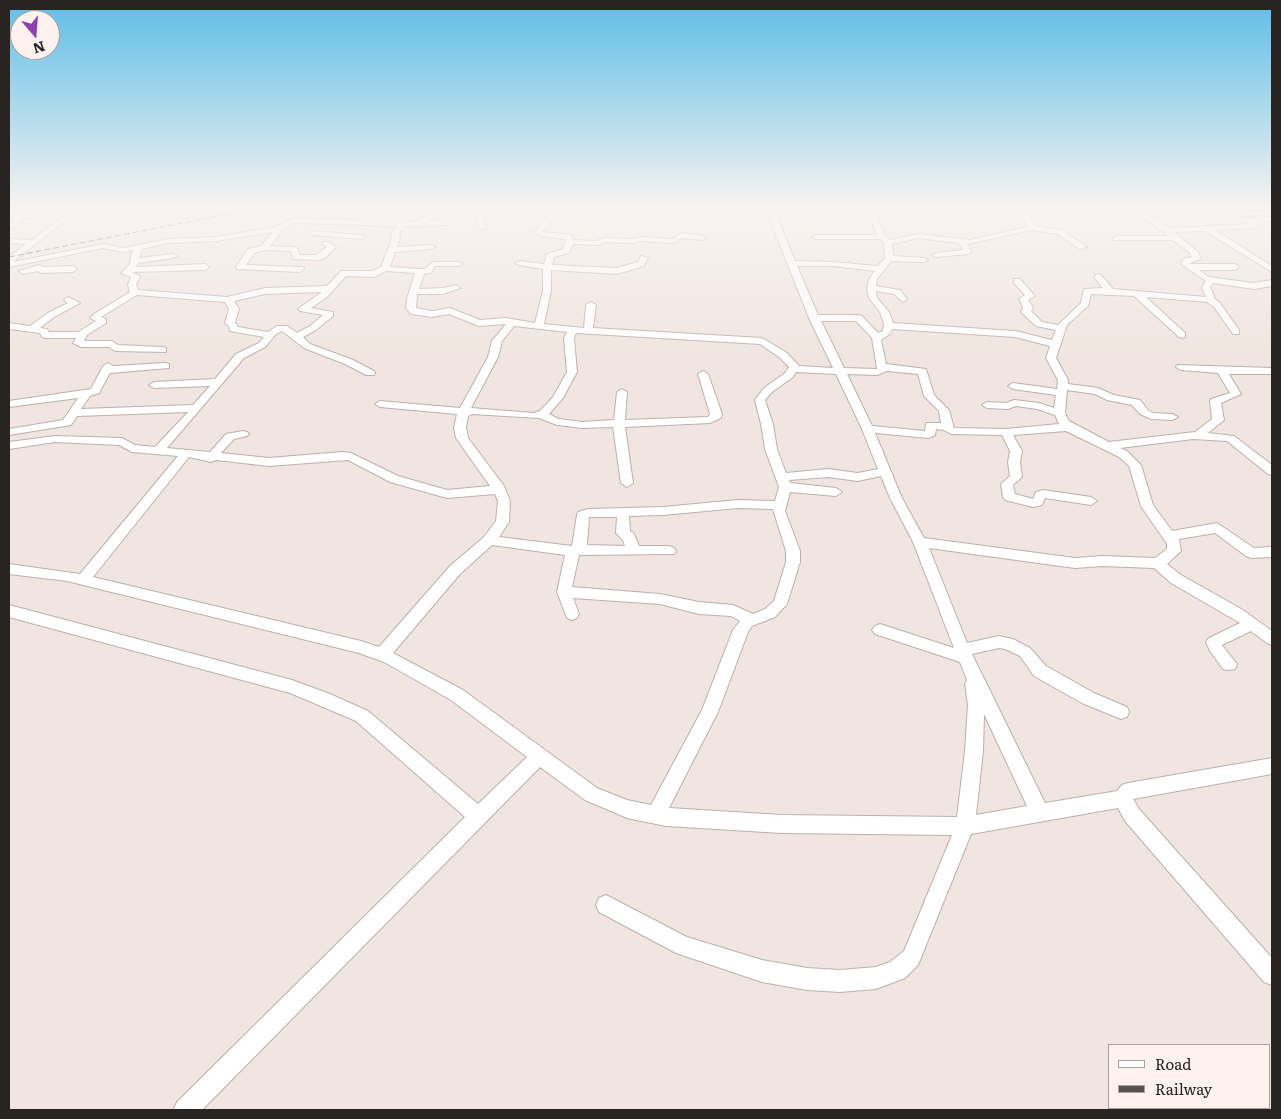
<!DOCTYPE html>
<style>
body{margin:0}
#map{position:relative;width:1281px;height:1119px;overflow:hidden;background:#f0e5e0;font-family:Literata,serif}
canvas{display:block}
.frame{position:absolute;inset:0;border:10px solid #282422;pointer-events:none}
.legend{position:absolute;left:1108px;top:1044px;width:162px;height:65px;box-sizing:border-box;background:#fdf2ed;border:1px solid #a8a09c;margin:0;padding:6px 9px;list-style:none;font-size:15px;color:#282422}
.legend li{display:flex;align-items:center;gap:10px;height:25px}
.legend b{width:25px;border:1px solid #a8a09c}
.north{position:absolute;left:10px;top:10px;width:50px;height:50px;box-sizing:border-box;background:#fdf2ed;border:1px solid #a8a09c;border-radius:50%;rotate:162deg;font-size:14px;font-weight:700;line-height:20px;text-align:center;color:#282422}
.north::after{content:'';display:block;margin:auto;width:18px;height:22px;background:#8f3ead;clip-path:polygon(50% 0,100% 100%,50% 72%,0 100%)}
</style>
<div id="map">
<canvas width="1281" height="1119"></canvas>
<div class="frame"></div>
<ul class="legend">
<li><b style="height:6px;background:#fff"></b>Road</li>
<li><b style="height:6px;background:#58524f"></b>Railway</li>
</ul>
<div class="north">N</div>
</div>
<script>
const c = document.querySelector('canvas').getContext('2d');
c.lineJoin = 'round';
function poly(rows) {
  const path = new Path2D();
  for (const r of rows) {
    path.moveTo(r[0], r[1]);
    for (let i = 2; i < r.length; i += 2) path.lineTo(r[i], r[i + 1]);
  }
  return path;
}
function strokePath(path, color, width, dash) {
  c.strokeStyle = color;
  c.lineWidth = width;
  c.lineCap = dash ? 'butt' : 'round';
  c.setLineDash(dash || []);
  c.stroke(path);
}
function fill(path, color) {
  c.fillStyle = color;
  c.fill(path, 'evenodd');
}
const minor = poly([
 [73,207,82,207,13,262,103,244,123,248,168,239,216,237,275,227,292,219,307,219,315,207,323,207,314,219,416,222,438,208,461,207,443,212,428,221,449,221,449,225,404,226,399,234,400,239,397,247,431,245,435,247,431,249,395,252,390,267,421,269,425,269,433,262,459,262,463,264,459,266,435,266,431,273,424,274,419,289,443,288,456,285,460,288,443,294,417,294,416,308,432,311,450,308,480,320,506,318,535,323,543,291,543,269,519,265,515,263,519,261,544,264,547,254,563,249,566,242,565,239,540,236,534,232,554,210,562,207,572,207,560,214,542,232,571,235,573,240,597,241,604,238,632,239,641,237,672,239,680,233,703,236,707,238,703,240,682,238,674,243,641,241,632,243,606,242,599,245,573,244,569,253,554,257,552,265,616,268,638,262,641,256,648,258,644,266,617,274,551,270,551,291,544,324,584,328,586,305,591,302,596,305,593,328,762,338,787,353,799,366,833,368,809,318,765,207,773,207,795,261,833,262,878,266,885,258,884,243,880,239,816,239,812,237,816,235,877,235,868,213,817,210,814,207,874,209,885,236,890,240,918,234,970,240,1027,227,1016,207,1024,207,1035,226,1062,230,1087,247,1080,249,1057,234,1032,230,967,244,972,252,968,254,936,257,932,255,936,253,963,250,959,243,918,238,892,244,893,256,924,258,928,260,924,262,891,261,877,279,876,286,900,290,907,299,903,302,894,294,876,291,877,298,889,312,893,323,1015,331,1052,340,1056,330,1036,326,1021,312,1023,307,1019,299,1025,295,1014,283,1014,279,1020,279,1035,296,1028,300,1033,307,1031,311,1042,322,1058,325,1081,303,1084,289,1103,288,1094,277,1098,274,1101,275,1113,289,1206,297,1202,287,1206,281,1181,264,1183,259,1192,257,1190,253,1173,240,1114,240,1113,238,1117,236,1169,236,1128,207,1137,207,1169,228,1250,224,1246,220,1247,218,1272,217,1272,221,1257,222,1260,225,1254,228,1215,230,1272,266,1272,272,1205,231,1174,232,1198,252,1201,259,1190,263,1191,264,1235,264,1239,267,1235,270,1199,270,1209,277,1253,283,1272,280,1272,286,1254,289,1213,283,1210,287,1215,299,1220,303,1239,330,1239,334,1233,334,1214,307,1207,302,1146,297,1185,333,1185,337,1182,338,1179,337,1134,296,1091,294,1088,306,1067,325,1056,358,1068,380,1068,384,1098,388,1114,395,1140,400,1148,410,1153,413,1172,414,1178,417,1172,420,1151,419,1140,414,1132,405,1107,400,1095,394,1067,390,1065,413,1069,421,1109,442,1195,432,1212,419,1210,401,1211,399,1230,393,1218,373,1181,370,1176,367,1177,365,1272,368,1272,374,1229,374,1241,394,1221,403,1224,420,1208,433,1234,436,1272,465,1272,475,1268,474,1227,441,1193,439,1120,448,1127,451,1141,465,1153,505,1172,531,1217,523,1254,548,1272,547,1272,557,1251,558,1246,556,1215,533,1179,539,1181,551,1167,564,1181,575,1243,610,1272,631,1272,645,1267,643,1251,631,1222,645,1237,664,1235,669,1229,670,1223,669,1210,651,1206,642,1209,638,1240,623,1171,583,1154,568,1102,566,1075,568,929,548,967,643,999,636,1013,639,1030,648,1046,666,1094,693,1127,707,1129,712,1127,717,1121,719,1082,703,1034,676,1020,656,1005,649,999,648,972,654,1045,803,1117,791,1122,785,1128,783,1272,758,1272,774,1133,799,1139,809,1272,958,1272,985,1264,982,1125,821,1118,808,971,834,918,965,905,978,876,989,840,992,807,990,762,982,676,953,599,912,596,905,599,898,606,895,687,937,762,960,807,968,840,970,876,967,890,962,904,951,952,835,782,833,666,826,627,818,585,800,540,767,202,1110,173,1110,177,1102,465,817,356,721,290,693,9,617,9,605,292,680,330,694,368,711,478,804,527,757,451,700,384,662,359,653,67,581,9,574,9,564,80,574,178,456,132,452,119,445,55,442,9,449,9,442,55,436,122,438,135,445,155,447,188,412,77,416,71,425,9,435,9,429,63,420,78,398,9,407,9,401,91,389,103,366,108,363,113,366,165,363,169,364,169,368,110,373,99,393,90,396,81,409,193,405,210,386,154,388,149,385,154,382,215,379,236,354,259,343,264,337,230,331,229,326,225,323,229,309,225,302,137,295,101,317,106,319,106,323,87,335,84,341,112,341,118,345,163,347,166,348,166,352,115,351,109,347,81,347,73,343,76,338,45,338,42,337,40,333,9,329,9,323,30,326,48,313,68,303,64,300,68,297,80,303,54,317,40,328,47,329,49,332,78,332,96,321,90,318,94,314,130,292,128,285,131,277,121,273,129,265,133,250,123,252,103,248,9,267,9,257,26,244,9,243,9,239,32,240,61,217,26,218,9,230,9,224,16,216,25,214,67,212,73,207],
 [293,223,397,226,391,234,392,239,381,267,372,271,341,271,327,286,265,288,227,297,138,290,136,285,140,276,132,272,205,270,209,267,205,264,136,267,138,263,173,258,177,256,173,254,139,258,142,249,168,243,216,241,273,232,261,246,248,249,236,267,237,269,300,272,304,269,303,267,246,265,254,253,265,250,291,251,293,259,317,260,325,258,336,247,329,242,323,242,322,244,327,247,316,255,299,255,298,249,294,247,270,246,283,229,293,223],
 [797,266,833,266,875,271,869,279,867,288,869,298,880,312,884,324,883,331,878,333,862,316,859,315,818,315,797,266],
 [386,271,415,273,407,299,406,308,411,314,432,317,449,314,479,326,506,324,492,341,488,357,460,408,380,401,375,404,380,407,457,414,454,427,456,438,490,486,447,490,398,476,351,453,342,452,269,458,221,453,234,439,247,436,249,434,247,432,243,431,226,434,210,452,167,448,244,358,265,347,276,334,282,331,304,348,345,364,366,375,374,375,375,373,374,371,353,360,310,344,303,337,316,330,333,316,333,312,311,308,327,297,346,276,374,277,386,271],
 [322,292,298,309,300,311,323,315,310,326,297,333,287,326,277,326,268,332,238,327,235,322,239,309,234,301,265,294,322,292],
 [821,321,856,321,872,338,877,369,844,368,821,321],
 [514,326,567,332,564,338,567,372,553,397,540,411,533,413,471,408,498,357,502,341,514,326],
 [892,329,1015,337,1050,346,1046,358,1058,380,1057,389,1013,383,1008,386,1013,389,1056,395,1054,408,1039,403,1014,400,1006,403,987,402,982,405,987,408,1008,409,1016,406,1037,409,1055,415,1059,424,1006,429,954,428,949,410,934,395,926,369,886,364,881,340,890,334,892,329],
 [576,333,760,344,779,357,789,367,785,373,764,388,755,400,761,424,765,449,779,487,775,501,738,500,663,507,588,509,578,512,577,515,572,546,499,537,509,522,510,501,504,486,468,438,466,427,468,416,472,414,539,418,557,425,582,428,613,427,621,483,627,487,633,483,625,427,710,423,721,418,722,414,708,374,703,371,698,374,710,414,708,417,625,420,627,392,622,389,617,392,614,420,582,422,559,419,549,414,563,398,577,372,574,338,576,333],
 [887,371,918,374,924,396,939,411,941,423,926,423,925,431,872,426,847,374,877,375,887,371],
 [796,372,836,374,862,429,878,469,858,473,828,469,786,473,777,449,773,424,765,400,772,392,793,377,796,372],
 [936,429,944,430,951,434,1002,435,1010,451,1008,462,1010,476,1001,484,1003,497,1005,500,1033,507,1042,505,1045,498,1091,505,1097,501,1091,497,1043,490,1036,492,1033,499,1015,494,1013,485,1022,477,1020,462,1022,451,1013,435,1066,431,1119,457,1129,466,1141,506,1167,544,1167,549,1155,558,1102,556,1075,558,924,538,902,498,875,433,929,438,935,435,936,429],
 [189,457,211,462,216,460,269,466,348,460,390,482,447,498,495,494,498,501,496,521,484,537,450,566,379,647,361,641,93,577,189,457],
 [881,476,890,498,913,542,954,648,880,624,875,626,872,630,875,634,960,662,967,680,965,684,968,705,965,751,957,817,782,815,669,808,718,712,748,632,752,626,775,617,787,604,800,562,800,551,785,511,790,492,836,496,842,492,836,488,790,483,789,480,828,477,858,481,881,476],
 [738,508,773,509,786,551,786,562,774,601,765,609,753,614,733,605,699,602,660,594,572,587,579,555,674,554,676,551,674,548,669,546,639,546,634,534,630,531,629,516,663,515,738,508],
 [589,517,617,517,616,533,623,540,625,546,587,545,589,517],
 [492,545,565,555,557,592,567,618,572,620,577,618,579,614,573,598,660,604,699,614,731,616,740,621,733,630,702,710,651,805,627,800,597,788,463,690,393,653,460,574,492,545],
 [984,714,1027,806,976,815,983,751,984,714],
 [180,207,188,207,188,219,181,217,180,207],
 [474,207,482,207,486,230,479,228,474,207],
 [1260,211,1264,213,1263,215,1224,216,1220,214,1224,212,1260,211],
 [311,231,362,235,366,237,362,239,314,235,310,233,311,231],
 [39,265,44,267,73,266,77,269,73,272,42,273,38,271,23,274,19,271,39,265]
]);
strokePath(minor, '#bbb1ac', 2);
fill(minor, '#fff');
strokePath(poly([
 [9,257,264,207]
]), '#58524f', 1, [6, 3]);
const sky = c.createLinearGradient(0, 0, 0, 364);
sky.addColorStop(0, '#5ebee7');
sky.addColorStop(0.57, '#f8f3f1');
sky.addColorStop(1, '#f8f3f100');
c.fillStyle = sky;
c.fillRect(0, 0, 1281, 364);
</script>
